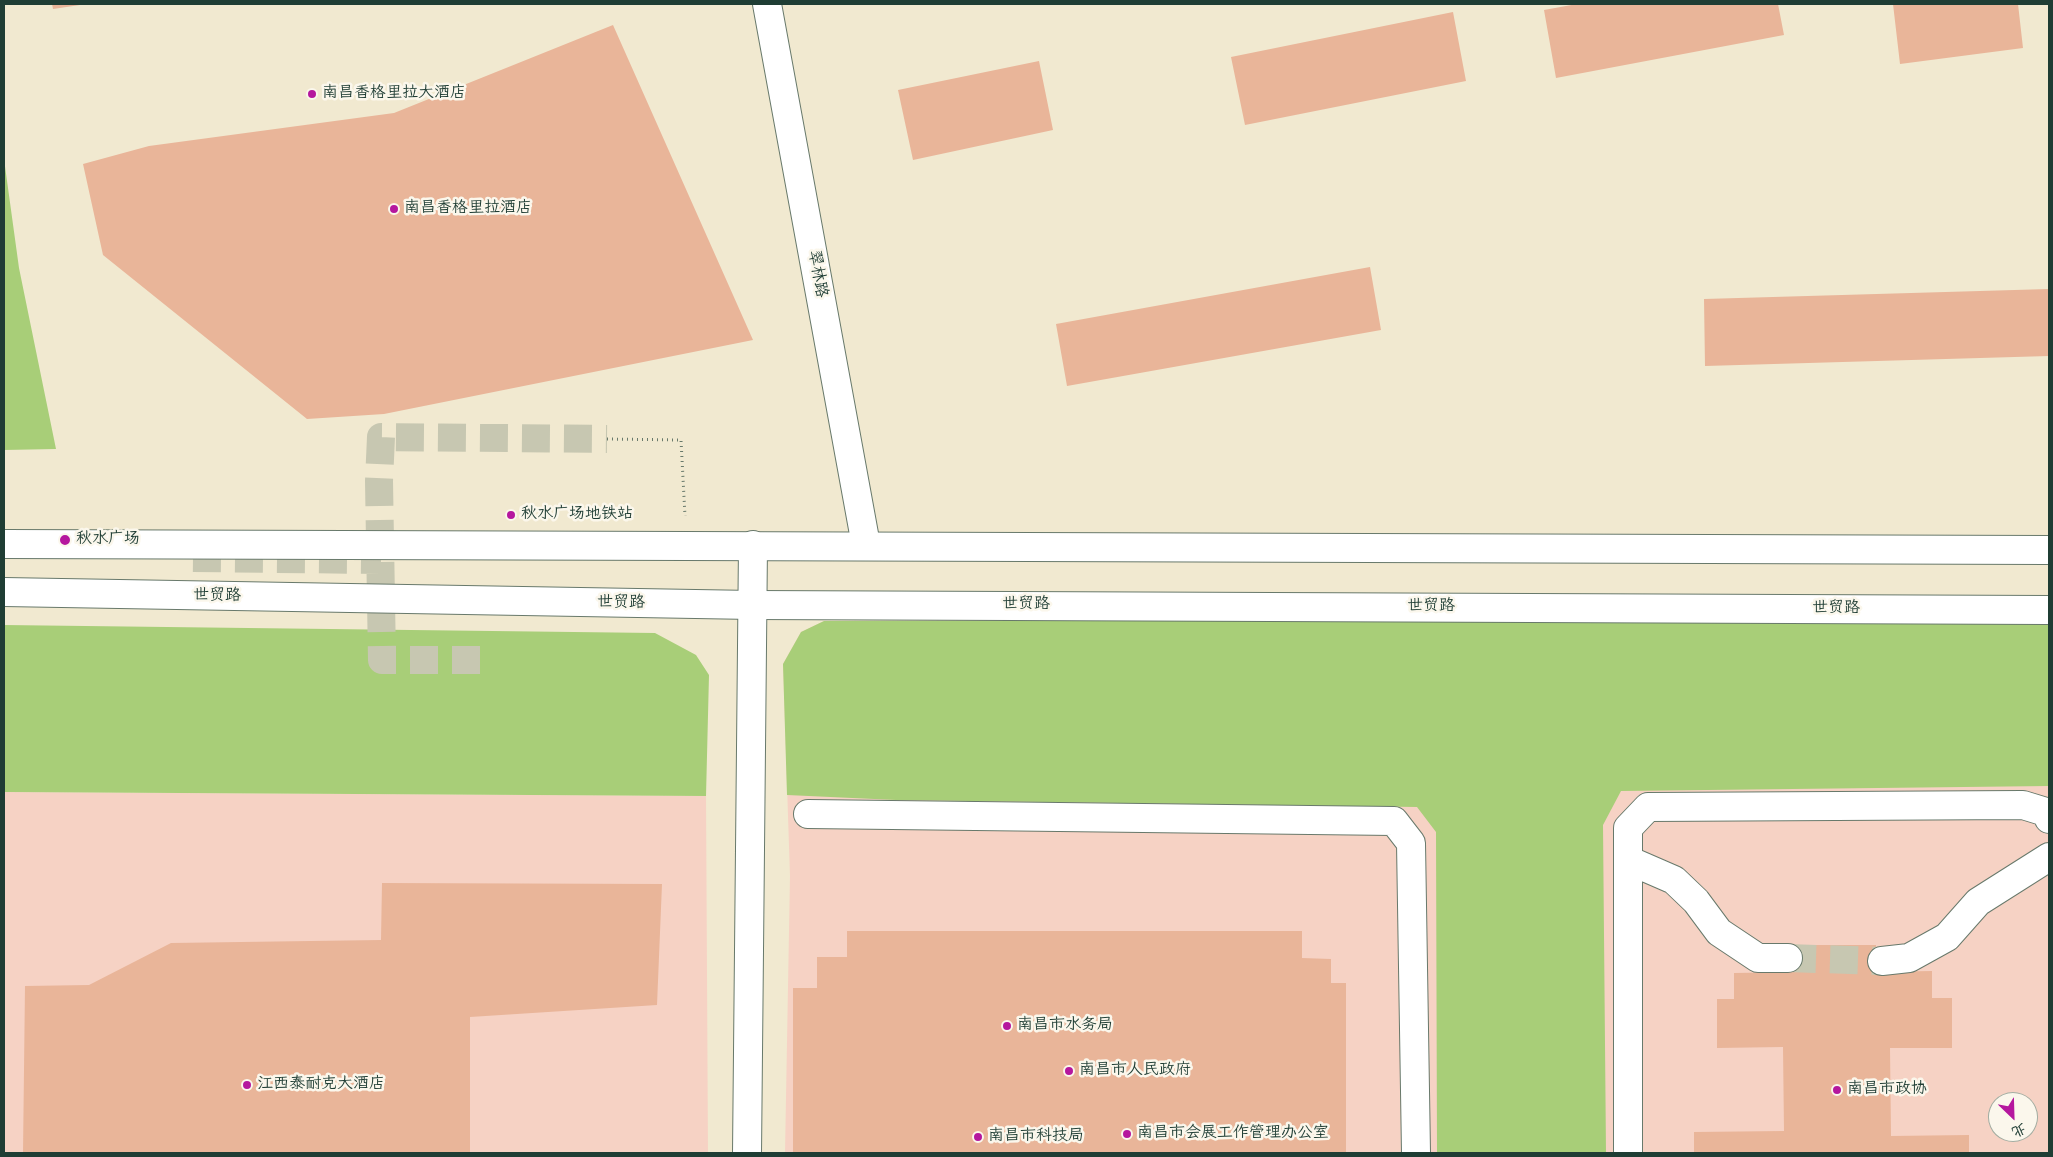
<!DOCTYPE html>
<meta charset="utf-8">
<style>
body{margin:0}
#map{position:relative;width:2053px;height:1157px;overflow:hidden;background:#f1e9d0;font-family:"Architects Daughter","LXGW WenKai TC",sans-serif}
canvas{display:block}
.frame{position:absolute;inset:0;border:5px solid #1f3d34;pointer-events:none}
.north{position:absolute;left:1988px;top:1092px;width:50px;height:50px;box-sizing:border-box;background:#fbf7ec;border:1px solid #a3ada2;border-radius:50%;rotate:156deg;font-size:14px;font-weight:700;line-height:20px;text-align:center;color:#1f3d34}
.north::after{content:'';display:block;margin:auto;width:18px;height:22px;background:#b5179e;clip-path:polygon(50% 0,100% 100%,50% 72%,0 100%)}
</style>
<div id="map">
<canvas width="2053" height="1157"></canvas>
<div class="frame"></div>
<div class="north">北</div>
</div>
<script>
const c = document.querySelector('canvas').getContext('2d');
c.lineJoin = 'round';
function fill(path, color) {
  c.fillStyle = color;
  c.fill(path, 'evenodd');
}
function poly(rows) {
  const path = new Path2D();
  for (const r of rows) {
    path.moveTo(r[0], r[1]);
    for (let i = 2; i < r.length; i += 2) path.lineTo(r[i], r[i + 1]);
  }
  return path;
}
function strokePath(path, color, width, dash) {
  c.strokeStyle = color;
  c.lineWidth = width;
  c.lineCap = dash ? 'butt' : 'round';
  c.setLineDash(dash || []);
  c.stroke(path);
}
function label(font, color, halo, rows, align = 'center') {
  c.font = font + ' "Architects Daughter","LXGW WenKai TC",sans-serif';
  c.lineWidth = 5;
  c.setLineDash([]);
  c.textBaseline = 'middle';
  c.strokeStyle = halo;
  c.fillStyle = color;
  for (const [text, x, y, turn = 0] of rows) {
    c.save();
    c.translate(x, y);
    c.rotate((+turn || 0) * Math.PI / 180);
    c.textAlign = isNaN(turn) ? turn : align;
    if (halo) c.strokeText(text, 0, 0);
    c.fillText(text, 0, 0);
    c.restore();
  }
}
fill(poly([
 [2039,618,2049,620,2049,1153,785,1153,790,876,783,664,801,632,824,621],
 [1998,1102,2028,1102,2028,1132,1998,1132],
 [4,792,706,796,708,1153,4,1153]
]), '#f6d2c4');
fill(poly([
 [4,159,19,268,56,449,4,450],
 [2039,618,2049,620,2049,786,1621,791,1603,825,1606,1153,1437,1153,1436,832,1417,807,896,800,787,795,783,664,801,632,824,621],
 [4,625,655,633,696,655,709,675,706,796,4,792]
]), '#a8ce78');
fill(poly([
 [52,4,80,4,80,5,53,9],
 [1577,4,1778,4,1784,35,1556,78,1544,10],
 [1893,4,2018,4,2023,48,1900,64],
 [1453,12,1466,81,1245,125,1231,57],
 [613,25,753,340,384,414,307,419,103,255,83,164,149,146,394,113],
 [1039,61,1053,130,913,160,898,90],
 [1370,267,1381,330,1067,386,1056,324],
 [2049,289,2049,356,1705,366,1704,299],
 [382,883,662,884,657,1005,470,1017,470,1153,23,1153,25,986,89,985,171,943,381,940],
 [847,931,1302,931,1302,958,1331,959,1331,983,1346,983,1346,1153,793,1153,793,988,817,988,817,957,847,957],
 [1794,945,1876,945,1876,972,1932,971,1932,998,1952,998,1952,1048,1890,1048,1891,1136,1969,1135,1969,1153,1694,1153,1694,1132,1784,1131,1783,1047,1717,1048,1717,999,1734,999,1734,973,1794,972]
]), '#e9b599');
strokePath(poly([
 [193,558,381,560],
 [480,660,382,660,379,481,381,437,607,439]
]), '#c7c7b1', 28, [28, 14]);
strokePath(poly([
 [1788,958,1882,961]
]), '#c7c7b1', 28, [28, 14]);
const minor = poly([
 [808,814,1394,821,1411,843,1416,1153],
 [1628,860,1674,880,1696,901,1719,932,1758,958,1788,958],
 [1882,961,1909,958,1947,937,1978,902,2049,857],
 [747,1153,753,545],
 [1628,1153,1628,828,1648,807,2023,805,2049,813,2049,819]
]);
const tertiary = poly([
 [767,4,866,545]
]);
const secondary = poly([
 [4,544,2049,550],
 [4,592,753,605,2049,610]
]);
strokePath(minor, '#68796b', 30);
strokePath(tertiary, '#68796b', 30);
strokePath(secondary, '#68796b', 30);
strokePath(poly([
 [607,439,681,440,685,516]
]), '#68796b', 3, [1, 4]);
strokePath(minor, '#fff', 28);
strokePath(tertiary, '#fff', 28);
strokePath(secondary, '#fff', 28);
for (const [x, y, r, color] of [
 [312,94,5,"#b5179e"],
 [394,209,5,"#b5179e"],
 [511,515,5,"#b5179e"],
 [65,540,6,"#b5179e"],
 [1007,1026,5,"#b5179e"],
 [1069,1071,5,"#b5179e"],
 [247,1085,5,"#b5179e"],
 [1837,1090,5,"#b5179e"],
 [1127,1134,5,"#b5179e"],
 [978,1137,5,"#b5179e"]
]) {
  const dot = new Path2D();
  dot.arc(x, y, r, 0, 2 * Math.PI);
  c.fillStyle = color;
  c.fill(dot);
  strokePath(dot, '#fbf7ec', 2);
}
label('16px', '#1f3d34', '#fbf7ec', [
 ["南昌香格里拉大酒店",322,94],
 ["南昌香格里拉酒店",404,209],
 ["秋水广场地铁站",521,515],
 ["秋水广场",76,540],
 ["南昌市水务局",1017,1026],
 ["南昌市人民政府",1079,1071],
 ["江西泰耐克大酒店",257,1085],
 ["南昌市政协",1847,1090],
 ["南昌市会展工作管理办公室",1137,1134],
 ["南昌市科技局",988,1137]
], 'left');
label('16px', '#1f3d34', '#fbf7ec', [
 ["翠林路",817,274,80],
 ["世贸路",217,596,1],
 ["世贸路",621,603,1],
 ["世贸路",1026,605],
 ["世贸路",1431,607],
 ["世贸路",1836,609]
]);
</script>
